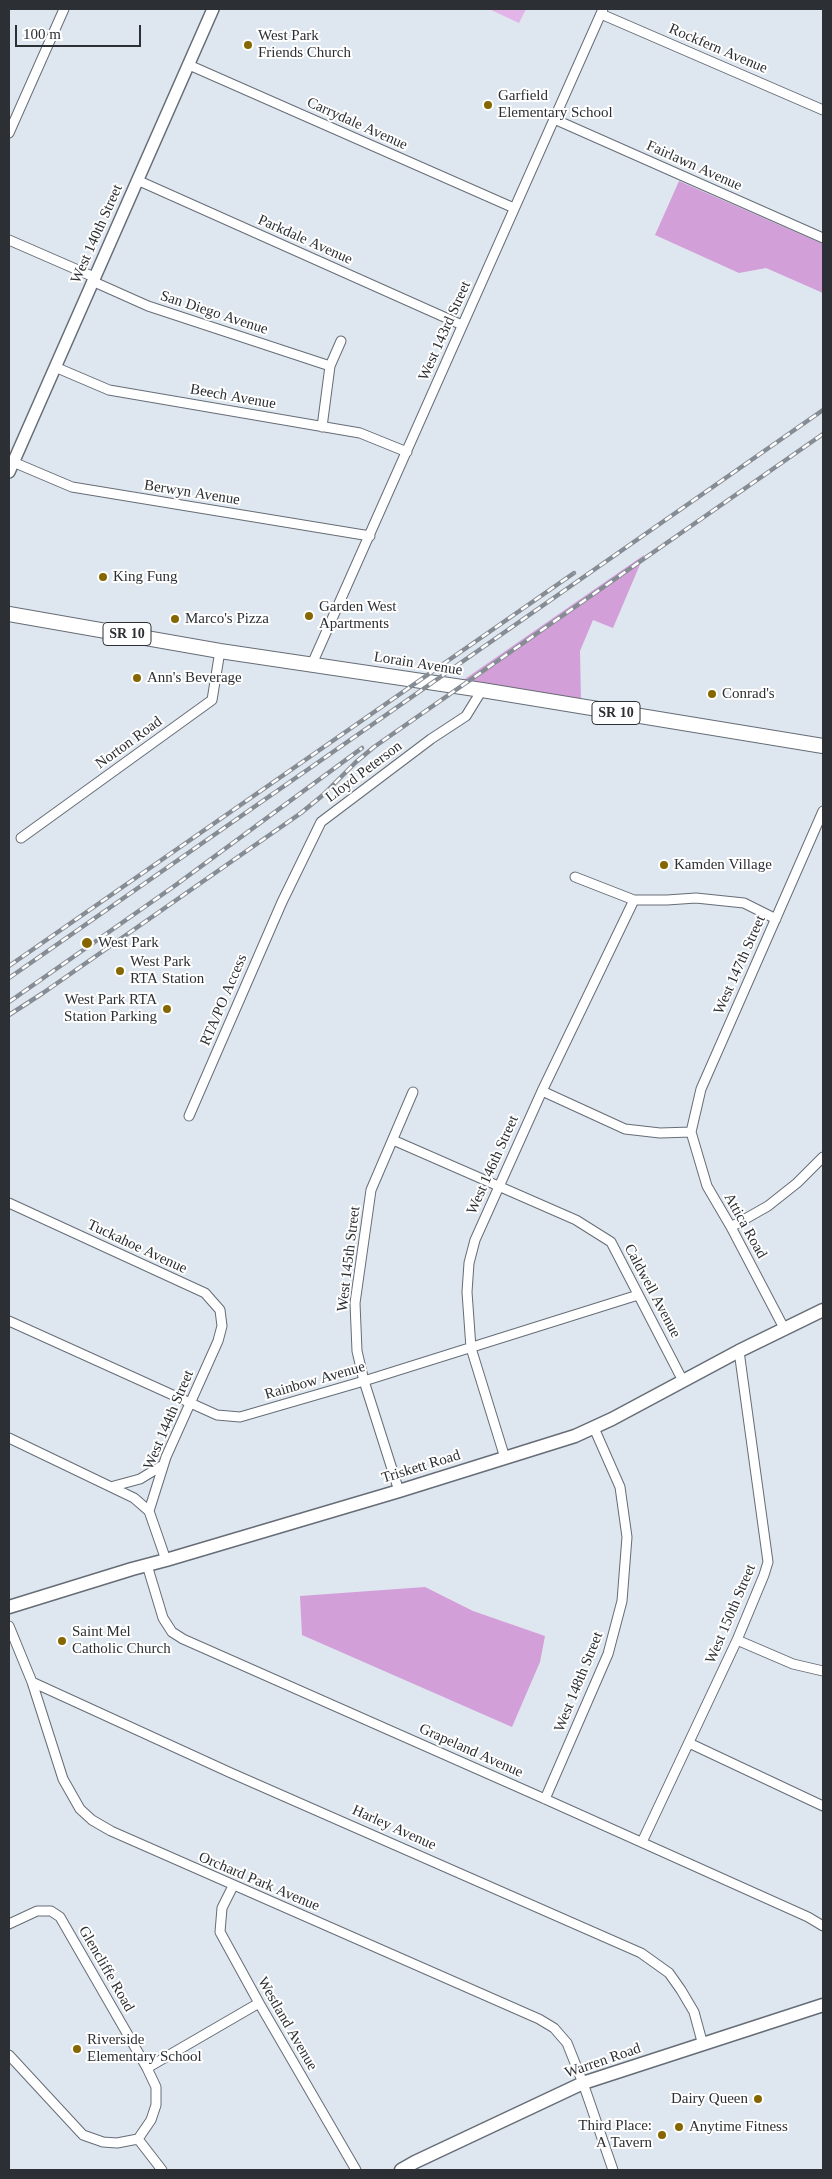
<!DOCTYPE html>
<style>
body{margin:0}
#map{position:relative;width:832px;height:2179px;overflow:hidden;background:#dee6f0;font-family:"Times New Roman",serif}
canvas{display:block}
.frame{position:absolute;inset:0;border:10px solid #2c2f33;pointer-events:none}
.scale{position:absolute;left:15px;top:25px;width:126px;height:22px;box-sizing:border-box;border:2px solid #2c2f33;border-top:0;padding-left:6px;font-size:15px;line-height:18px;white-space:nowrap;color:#2c2f33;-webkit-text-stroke:4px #fff;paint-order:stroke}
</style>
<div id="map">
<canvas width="832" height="2179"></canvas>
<div class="frame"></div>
<div class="scale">100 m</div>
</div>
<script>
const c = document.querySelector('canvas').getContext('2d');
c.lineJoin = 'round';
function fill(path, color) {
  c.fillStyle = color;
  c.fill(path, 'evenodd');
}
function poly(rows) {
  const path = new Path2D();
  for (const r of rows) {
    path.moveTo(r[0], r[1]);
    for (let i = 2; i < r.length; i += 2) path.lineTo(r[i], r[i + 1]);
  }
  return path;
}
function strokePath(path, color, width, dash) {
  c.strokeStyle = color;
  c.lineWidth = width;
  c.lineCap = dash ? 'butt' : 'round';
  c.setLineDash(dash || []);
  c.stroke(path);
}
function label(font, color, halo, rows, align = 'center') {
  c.font = font + ' "Times New Roman",serif';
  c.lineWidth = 4;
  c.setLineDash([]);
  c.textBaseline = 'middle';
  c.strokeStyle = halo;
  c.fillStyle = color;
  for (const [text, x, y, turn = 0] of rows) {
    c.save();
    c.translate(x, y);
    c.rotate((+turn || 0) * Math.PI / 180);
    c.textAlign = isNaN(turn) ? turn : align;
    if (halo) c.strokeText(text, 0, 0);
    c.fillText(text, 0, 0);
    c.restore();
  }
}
fill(poly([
 [489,9,526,9,519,23]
]), '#e2b4e8');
fill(poly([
 [679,181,823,244,823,293,766,268,739,273,655,235],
 [644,555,613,628,593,620,580,651,581,702,462,681],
 [425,1587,473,1611,545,1636,540,1662,512,1727,302,1635,300,1596]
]), '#d39fd9');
const minor = poly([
 [601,14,823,110],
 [189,65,514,208],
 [554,119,823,238],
 [9,133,64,9],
 [137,180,462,325],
 [9,240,94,277],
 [92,281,148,306,330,366],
 [55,367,109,390,360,433,407,452],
 [322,427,330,366,341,341],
 [13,462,72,487,370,536],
 [312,664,603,9],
 [21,838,212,700,220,651],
 [575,877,634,900,667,900,696,898,744,903,776,919],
 [542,1091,625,1129,660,1133,691,1132],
 [189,1116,282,902,321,822,431,739,466,716,482,690],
 [393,1140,576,1220,611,1242,683,1381],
 [9,1203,205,1293,220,1310,222,1326,218,1341,166,1457,149,1511],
 [731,1227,768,1206,797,1183,823,1157],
 [9,1321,217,1415,240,1417,364,1381,638,1295],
 [785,1330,731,1227,707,1186,691,1132,701,1089,823,811],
 [9,1438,134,1498,149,1511,166,1560],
 [505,1458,471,1348,467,1292,469,1263,475,1240,542,1091,634,900],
 [114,1486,140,1479,163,1465],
 [399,1491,364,1381,357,1351,355,1303,371,1190,413,1092],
 [147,1565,163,1618,172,1632,183,1639,545,1799,808,1917,823,1926],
 [9,1626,32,1682,63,1779,80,1809,92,1820,111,1831,539,2019,554,2028,567,2043,583,2083,613,2170],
 [737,1640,793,1664,823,1671],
 [32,1682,231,1773,641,1953,669,1973,681,1990,694,2012,703,2045],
 [689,1743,823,1806],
 [545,1799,608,1654,622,1601,627,1537,620,1487,594,1428],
 [642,1842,737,1640,764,1575,768,1562,739,1351],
 [233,1886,222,1908,220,1932,259,2003,356,2170],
 [9,1924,37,1911,51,1911,60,1917,147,2068,156,2087,156,2105,151,2120,138,2139],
 [9,2055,83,2135,103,2142,117,2143,138,2139],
 [147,2068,259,2003],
 [138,2139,162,2170]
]);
const tertiary = poly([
 [9,472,213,9]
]);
const secondary = poly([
 [9,1607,132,1569,166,1560,399,1491,575,1436,612,1419,739,1351,823,1310],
 [401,2170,415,2162,583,2083,823,2005]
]);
const primary = poly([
 [9,614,220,651,482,690,823,746]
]);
strokePath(minor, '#666d76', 11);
strokePath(tertiary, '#666d76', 14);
strokePath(secondary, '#666d76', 15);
strokePath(primary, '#666d76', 16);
strokePath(minor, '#fff', 9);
strokePath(tertiary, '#fff', 11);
strokePath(secondary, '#fff', 12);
strokePath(primary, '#fff', 14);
const rail = poly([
 [9,966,574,573],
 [9,978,823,410],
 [9,1002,173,887,362,748],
 [9,1015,43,993,301,813,323,795,356,762,374,747,823,434]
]);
strokePath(rail, '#868c93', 4.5);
strokePath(rail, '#fff', 2.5, [8]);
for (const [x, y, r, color] of [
 [248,45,5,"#856600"],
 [488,105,5,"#856600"],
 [103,577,5,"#856600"],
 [309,616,5,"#856600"],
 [175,619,5,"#856600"],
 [137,678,5,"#856600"],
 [712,694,5,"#856600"],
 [664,865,5,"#856600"],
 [87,943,6,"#856600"],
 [120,971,5,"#856600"],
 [167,1009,5,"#856600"],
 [62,1641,5,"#856600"],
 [77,2049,5,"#856600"],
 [758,2099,5,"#856600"],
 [679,2127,5,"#856600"],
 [662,2135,5,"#856600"]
]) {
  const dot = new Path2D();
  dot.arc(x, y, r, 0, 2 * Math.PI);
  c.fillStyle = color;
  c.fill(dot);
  strokePath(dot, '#fff', 2);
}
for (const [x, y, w] of [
 [127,634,48],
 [616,713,48]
]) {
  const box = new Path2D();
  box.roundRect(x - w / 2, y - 11.5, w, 23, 4);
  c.fillStyle = '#fff';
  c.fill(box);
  strokePath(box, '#2c2f33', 1);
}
label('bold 14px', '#2c2f33', null, [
 ["SR 10",127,634],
 ["SR 10",616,713]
]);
label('15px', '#2c2f33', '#fff', [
 ["West Park",258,36],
 ["Friends Church",258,53],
 ["Garfield",498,96],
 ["Elementary School",498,113],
 ["King Fung",113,577],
 ["Garden West",319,607],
 ["Apartments",319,624],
 ["Marco's Pizza",185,619],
 ["Ann's Beverage",147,678],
 ["Conrad's",722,694],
 ["Kamden Village",674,865],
 ["West Park",98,943],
 ["West Park",130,962],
 ["RTA Station",130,979],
 ["West Park RTA",157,1000,"right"],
 ["Station Parking",157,1017,"right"],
 ["Saint Mel",72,1632],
 ["Catholic Church",72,1649],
 ["Riverside",87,2040],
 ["Elementary School",87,2057],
 ["Dairy Queen",748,2099,"right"],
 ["Third Place:",652,2126,"right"],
 ["A Tavern",652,2143,"right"],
 ["Anytime Fitness",689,2127]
], 'left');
label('15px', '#2c2f33', '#fff', [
 ["Rockfern Avenue",718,49,23],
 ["Carrydale Avenue",357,124,24],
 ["Fairlawn Avenue",694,166,24],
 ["West 140th Street",97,234,-66],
 ["Parkdale Avenue",305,240,24],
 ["San Diego Avenue",214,313,18],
 ["West 143rd Street",445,331,-66],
 ["Beech Avenue",233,397,10],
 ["Berwyn Avenue",192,493,9],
 ["Lorain Avenue",418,664,9],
 ["Norton Road",129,743,-36],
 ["Lloyd Peterson",364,772,-37],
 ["West 147th Street",740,965,-66],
 ["RTA/PO Access",224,1000,-67],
 ["West 146th Street",493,1165,-66],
 ["Attica Road",745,1226,61],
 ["Tuckahoe Avenue",137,1247,25],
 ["West 145th Street",349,1259,-83],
 ["Caldwell Avenue",652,1291,62],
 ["Rainbow Avenue",315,1381,-16],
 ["West 144th Street",169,1420,-67],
 ["Triskett Road",421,1467,-17],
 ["West 150th Street",731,1614,-67],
 ["West 148th Street",579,1682,-68],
 ["Grapeland Avenue",471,1751,24],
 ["Harley Avenue",394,1828,24],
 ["Orchard Park Avenue",259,1882,23],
 ["Glencliffe Road",106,1969,60],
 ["Westland Avenue",287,2024,60],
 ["Warren Road",603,2061,-19]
]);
</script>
